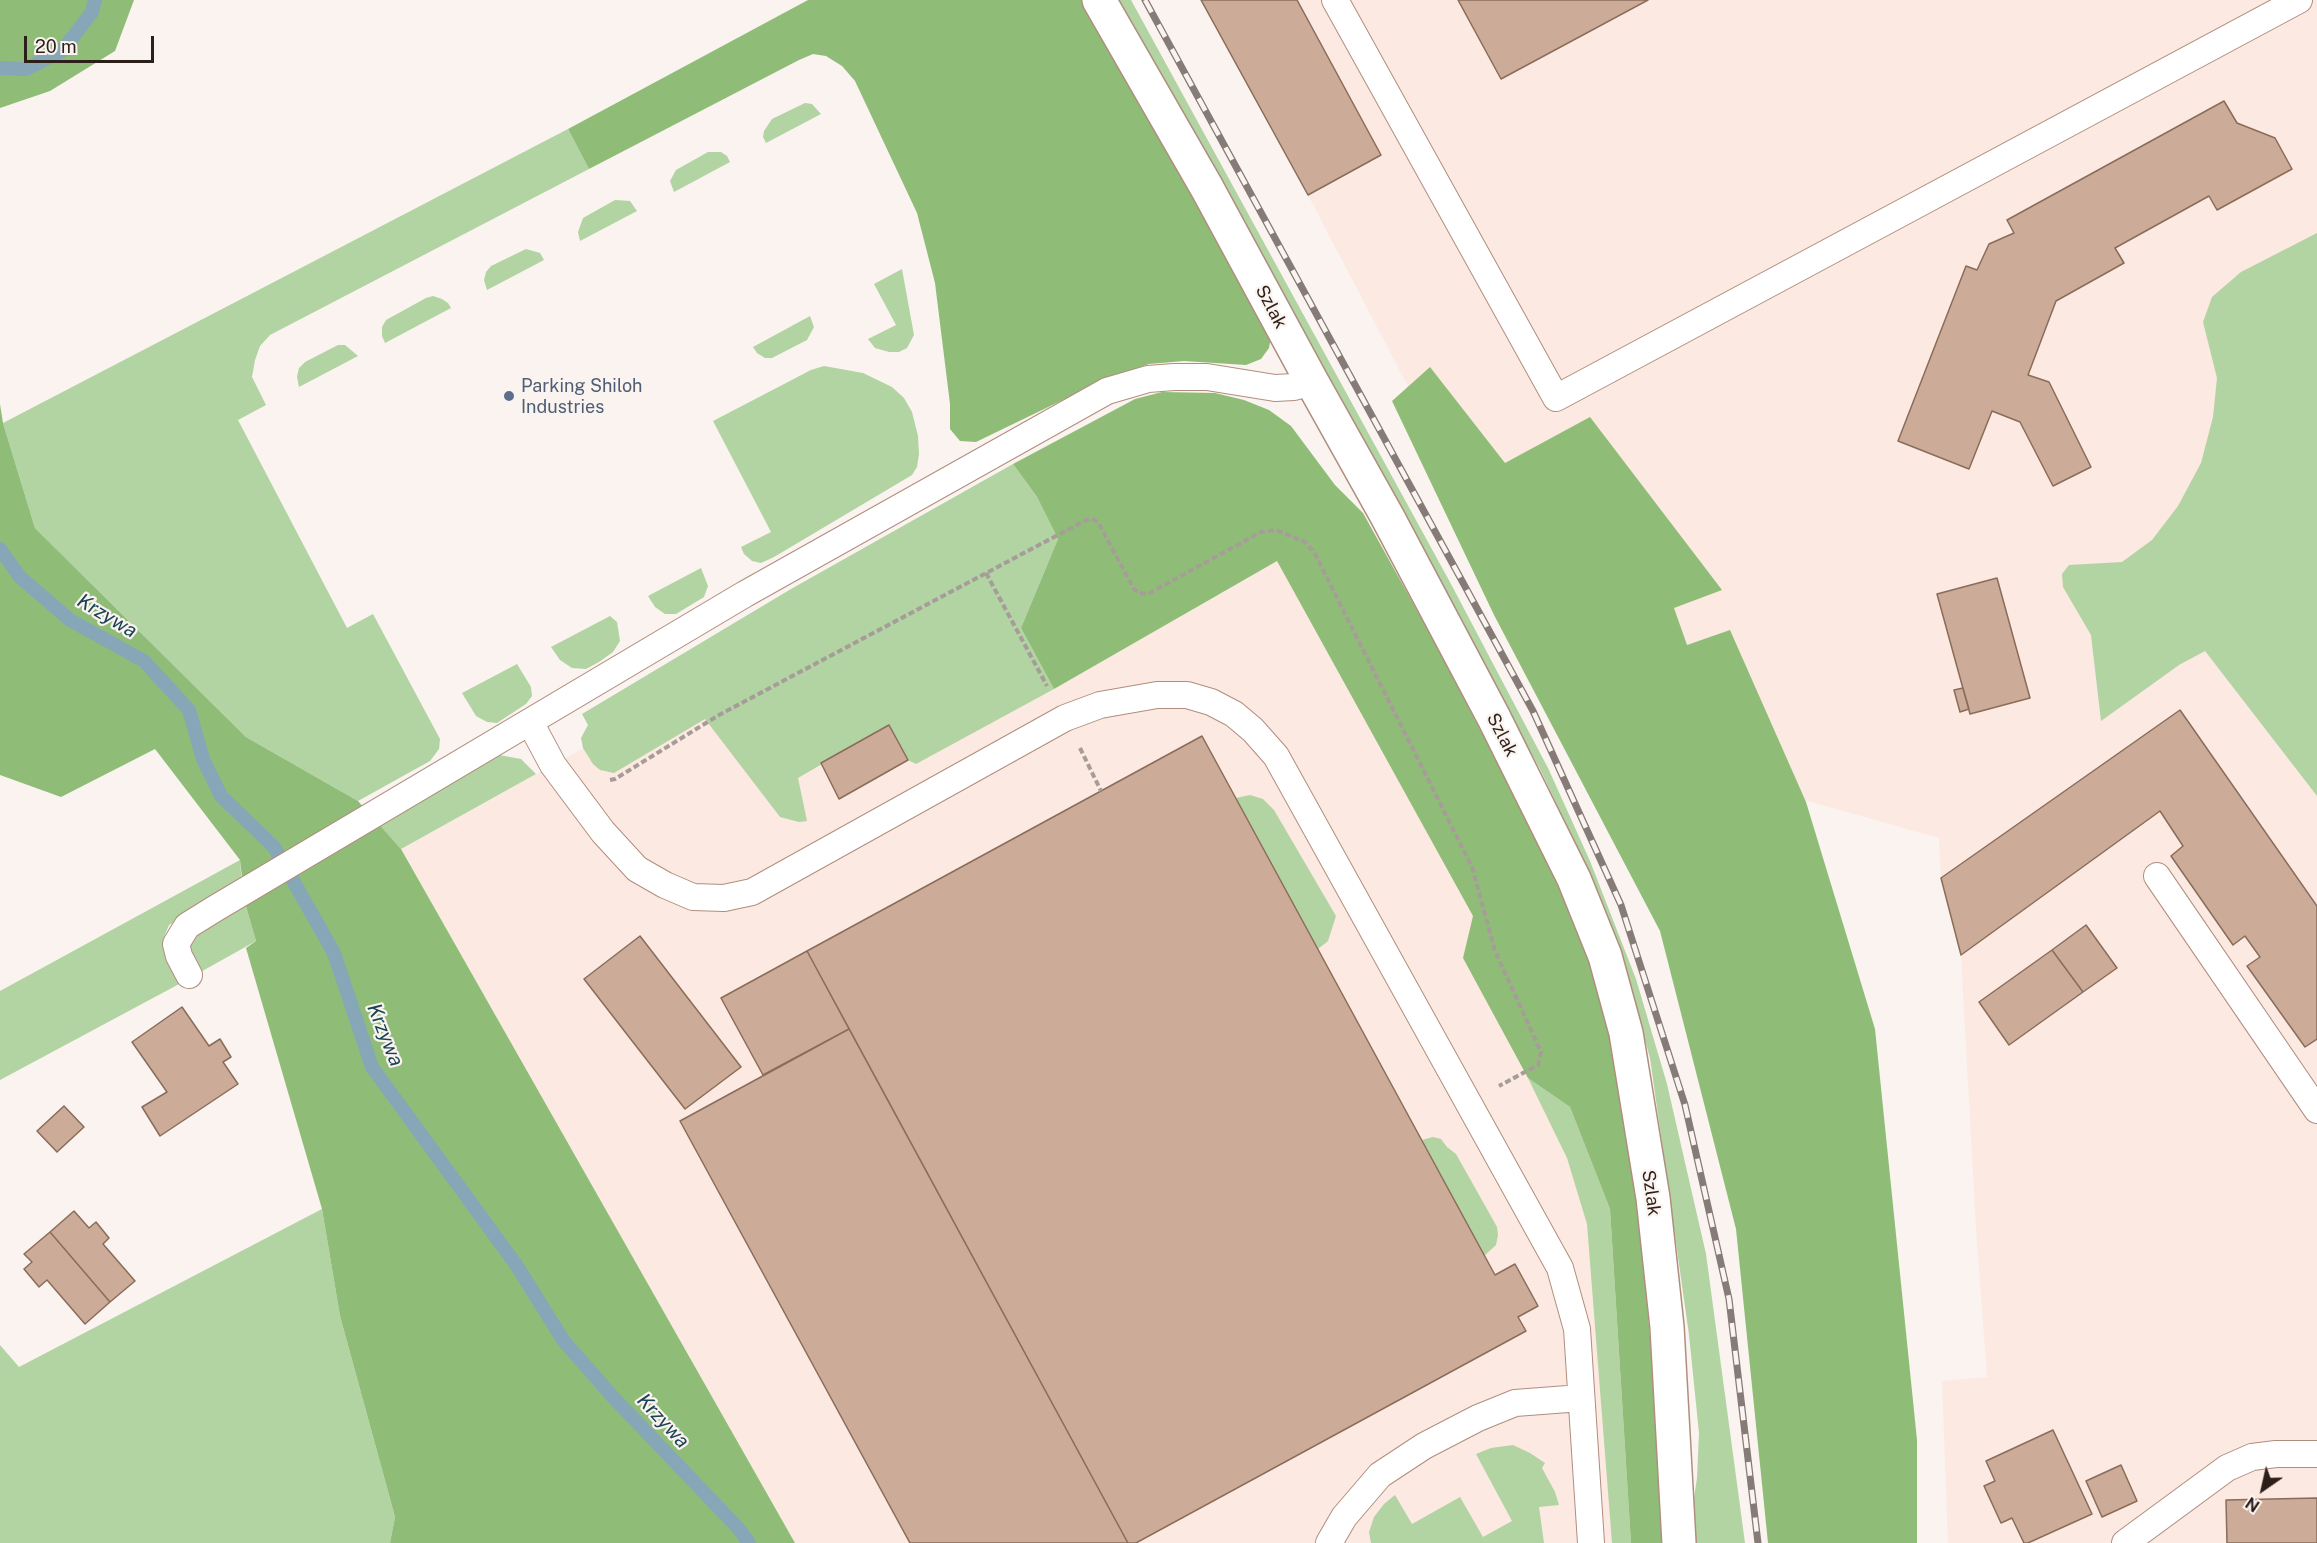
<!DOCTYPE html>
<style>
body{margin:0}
#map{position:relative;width:2317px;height:1543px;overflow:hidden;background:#faf3ef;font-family:"Public Sans",sans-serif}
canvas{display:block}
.north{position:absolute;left:2233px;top:1459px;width:60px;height:60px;-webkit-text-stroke:4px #faf3ef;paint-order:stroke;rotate:214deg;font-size:16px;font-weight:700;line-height:24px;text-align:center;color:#2c1e18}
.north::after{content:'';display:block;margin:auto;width:21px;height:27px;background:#2c1e18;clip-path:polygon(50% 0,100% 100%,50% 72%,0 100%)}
.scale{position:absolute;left:24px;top:36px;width:130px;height:27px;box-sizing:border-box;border:3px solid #2c1e18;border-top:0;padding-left:8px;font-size:18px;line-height:21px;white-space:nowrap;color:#2c1e18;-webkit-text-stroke:4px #faf3ef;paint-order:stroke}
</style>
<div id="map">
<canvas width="2317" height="1543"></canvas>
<div class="north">N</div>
<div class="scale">20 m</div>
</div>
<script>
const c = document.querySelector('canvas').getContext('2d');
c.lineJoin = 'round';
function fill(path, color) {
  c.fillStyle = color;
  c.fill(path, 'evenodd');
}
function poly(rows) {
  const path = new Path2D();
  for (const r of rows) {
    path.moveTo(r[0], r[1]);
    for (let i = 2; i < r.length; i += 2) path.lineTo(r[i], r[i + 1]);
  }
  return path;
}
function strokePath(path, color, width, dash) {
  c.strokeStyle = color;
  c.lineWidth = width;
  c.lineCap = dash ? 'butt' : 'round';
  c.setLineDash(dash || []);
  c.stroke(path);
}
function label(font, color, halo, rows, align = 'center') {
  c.font = font + ' "Public Sans",sans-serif';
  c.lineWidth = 4.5;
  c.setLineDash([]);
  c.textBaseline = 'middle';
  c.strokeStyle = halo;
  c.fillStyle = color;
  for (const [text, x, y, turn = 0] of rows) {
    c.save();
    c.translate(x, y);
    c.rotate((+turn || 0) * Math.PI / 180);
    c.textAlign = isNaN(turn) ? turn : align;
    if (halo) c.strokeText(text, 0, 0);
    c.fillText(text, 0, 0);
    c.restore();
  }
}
fill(poly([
 [1201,0,2317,0,2317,590,2205,651,2317,796,2317,1543,1948,1543,1942,1381,1987,1377,1976,1228,1961,955,1941,878,1939,838,1741,782,1478,520,1308,195],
 [1190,413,1256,421,1622,1203,1643,1543,795,1543,401,849]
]), '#fce9e1');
fill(poly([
 [1115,0,1131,0,1451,584,1548,768,1590,861,1636,979,1667,1084,1706,1254,1745,1543,1692,1543,1691,1518,1697,1478,1699,1433,1689,1335,1650,1058,1629,982,1585,863,1539,767,1456,621],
 [805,103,812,104,821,114,766,143,763,137,764,131,772,119],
 [568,129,589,169,270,335,260,346,255,360,252,377,266,405,238,420,347,628,373,614,440,739,439,749,430,761,358,801,246,737,35,528,3,423],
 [708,152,721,152,727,156,730,162,674,192,670,181,676,170],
 [615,200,630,201,637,211,580,241,578,232,583,218],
 [2317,233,2317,796,2205,651,2179,665,2101,721,2091,635,2063,587,2062,574,2069,565,2122,562,2152,540,2178,506,2201,463,2213,417,2217,378,2203,322,2212,297,2241,272],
 [526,249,540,253,544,260,487,290,484,280,486,272,491,266],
 [902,269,914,335,907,348,899,352,889,352,875,348,868,339,896,325,874,284],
 [433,296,442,299,448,303,451,308,385,343,382,336,382,327,386,320,426,298],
 [810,316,814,327,807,340,772,358,765,358,757,353,753,347],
 [338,345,345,345,358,356,299,387,297,377,299,368,305,362],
 [824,366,863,373,892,387,904,398,912,412,918,436,919,454,917,467,912,475,774,557,761,563,752,561,744,554,741,547,771,532,713,421,811,370],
 [1013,464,1037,497,1058,539,1021,628,1054,689,916,764,908,760,889,725,798,778,807,821,799,822,780,817,705,719,614,773,600,770,593,764,583,748,581,738,588,725,582,714,791,589],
 [701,568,708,586,704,597,676,614,665,614,655,607,648,596],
 [610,616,617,622,620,641,613,652,599,662,586,669,572,668,560,660,551,647],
 [517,664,531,687,532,696,526,704,497,723,487,722,476,716,462,693],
 [499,755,521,759,536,774,401,849,380,826],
 [1250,795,1263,799,1274,810,1336,916,1328,941,1318,949,1236,798],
 [240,860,242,885,169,925,164,937,164,950,181,983,0,1080,0,991],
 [245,903,256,941,197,974,188,951,196,932],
 [1528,1078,1570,1107,1610,1209,1631,1543,1612,1543,1587,1224,1567,1158],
 [1433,1137,1441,1139,1447,1147,1456,1154,1497,1227,1498,1235,1496,1245,1484,1256,1422,1140],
 [322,1209,340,1316,395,1517,390,1543,0,1543,0,1345,19,1367],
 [1513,1445,1530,1453,1545,1463,1542,1468,1555,1492,1559,1505,1539,1507,1544,1543,1371,1543,1369,1532,1374,1517,1384,1504,1395,1495,1412,1524,1460,1497,1483,1537,1512,1521,1476,1454,1491,1448]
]), '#b2d3a2');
fill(poly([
 [0,0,134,0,115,51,50,91,0,108],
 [808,0,1085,0,1271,337,1269,348,1261,359,1246,365,1184,361,1149,364,1104,380,976,442,960,441,950,429,950,404,935,283,917,213,855,81,842,66,826,56,813,54,799,60,589,169,568,129],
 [1430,367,1505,463,1590,417,1722,590,1674,608,1687,645,1730,630,1806,802,1875,1029,1917,1440,1917,1543,1768,1543,1736,1229,1660,931,1494,615,1392,401],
 [1162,392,1215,393,1244,400,1269,410,1291,426,1335,485,1363,513,1429,632,1553,869,1582,935,1604,1005,1629,1112,1652,1358,1664,1543,1631,1543,1610,1209,1570,1107,1528,1078,1463,958,1473,916,1277,561,1054,689,1021,628,1058,539,1037,497,1013,464,1135,399],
 [0,404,3,423,35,528,246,737,358,801,401,849,795,1543,390,1543,395,1517,340,1316,322,1209,246,948,256,941,245,903,240,860,155,749,61,797,0,775]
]), '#8fbd77');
strokePath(poly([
 [0,68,26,69,62,51,92,12,95,0],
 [0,549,20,577,70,620,144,661,189,710,203,759,221,796,274,847,334,953,372,1067,517,1266,563,1340,612,1396,739,1529,749,1543]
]), '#86a7b8', 14);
const building = poly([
 [1201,0,1297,0,1381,155,1308,195,1201,0],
 [1458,0,1648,0,1501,79,1458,0],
 [2224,101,2237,123,2275,138,2292,169,2217,210,2209,196,2115,248,2124,263,2056,301,2028,375,2049,382,2091,467,2053,486,2020,422,1992,411,1969,469,1898,441,1966,266,1977,270,1989,244,2014,233,2007,220,2224,101],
 [1997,578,2030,698,1970,714,1937,594,1997,578],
 [1963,688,1969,709,1960,712,1954,690,1963,688],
 [2180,710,2317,906,2317,1039,2305,1047,2247,966,2260,957,2245,936,2233,945,2171,856,2183,846,2160,811,1961,955,1941,878,2180,710],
 [889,725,908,760,839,799,821,763,889,725],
 [1202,736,1495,1275,1515,1264,1538,1306,1518,1317,1526,1331,1136,1543,1128,1543,807,951,1202,736],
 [2086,925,2117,968,2083,992,2052,950,2086,925],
 [640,936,741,1067,685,1109,584,979,640,936],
 [2052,950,2083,992,2009,1045,1979,1002,2052,950],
 [807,951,849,1029,763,1075,721,998,807,951],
 [182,1007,209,1046,220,1039,231,1057,223,1062,238,1084,160,1136,142,1107,167,1092,132,1042,182,1007],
 [849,1029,1128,1543,910,1543,680,1121,849,1029],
 [64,1106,84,1127,57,1152,37,1131,64,1106],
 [74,1211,89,1228,96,1222,109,1238,103,1244,135,1281,110,1302,50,1232,74,1211],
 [50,1232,110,1302,85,1324,47,1280,39,1287,24,1269,32,1262,24,1254,50,1232],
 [2053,1430,2092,1514,2028,1543,2024,1543,2012,1518,2001,1523,1984,1486,1995,1481,1986,1461,2053,1430],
 [2121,1465,2137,1501,2102,1517,2086,1481,2121,1465],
 [2317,1498,2317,1543,2227,1543,2226,1500,2317,1498]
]);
fill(building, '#ccac98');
strokePath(building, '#896c59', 1.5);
const lane = poly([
 [1335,0,1556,398,2299,0],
 [530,722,553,765,603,832,637,869,665,885,693,897,724,898,752,892,1065,718,1100,705,1157,695,1187,695,1211,702,1234,714,1253,730,1276,756,1560,1268,1577,1329,1591,1543],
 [2157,876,2317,1110],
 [189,975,179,956,176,944,187,926,216,908,745,594,1107,391,1148,379,1174,377,1207,377,1275,388,1294,387,1312,382],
 [1329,1543,1344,1517,1380,1475,1424,1446,1478,1418,1515,1403,1581,1398],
 [2125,1543,2227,1468,2252,1457,2276,1454,2317,1454]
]);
const street = poly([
 [1099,0,1207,188,1312,382,1387,516,1494,718,1574,879,1605,956,1626,1033,1653,1198,1667,1327,1679,1543]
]);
strokePath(lane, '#b08e7e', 28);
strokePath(street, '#b08e7e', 36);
strokePath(poly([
 [986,573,1047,686],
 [1080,748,1101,791],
 [610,780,615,779,719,715,1086,520,1092,519,1098,522,1134,589,1139,593,1148,594,1261,532,1276,530,1305,542,1314,552,1472,867,1495,951,1541,1052,1538,1065,1499,1086]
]), '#a69c98', 4, [6, 3]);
strokePath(lane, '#fff', 26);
strokePath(street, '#fff', 33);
const rail = poly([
 [1145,0,1533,711,1621,905,1685,1105,1729,1299,1758,1543]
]);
strokePath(rail, '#867b76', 7);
strokePath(rail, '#faf3ef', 4.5, [14]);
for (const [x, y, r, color] of [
 [509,396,6,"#5c6f8a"]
]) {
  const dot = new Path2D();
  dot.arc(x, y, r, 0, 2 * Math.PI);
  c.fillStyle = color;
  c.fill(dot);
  strokePath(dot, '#faf3ef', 2);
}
label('18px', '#2c1e18', '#faf3ef', [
 ["Szlak",1271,307,62],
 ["Szlak",1502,735,63],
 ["Szlak",1651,1193,82]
]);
label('18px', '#4e5e75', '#faf3ef', [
 ["Parking Shiloh",521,386],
 ["Industries",521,407]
], 'left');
label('italic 20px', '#194355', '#faf3ef', [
 ["Krzywa",107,616,31],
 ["Krzywa",385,1035,68],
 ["Krzywa",663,1421,47]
]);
</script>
